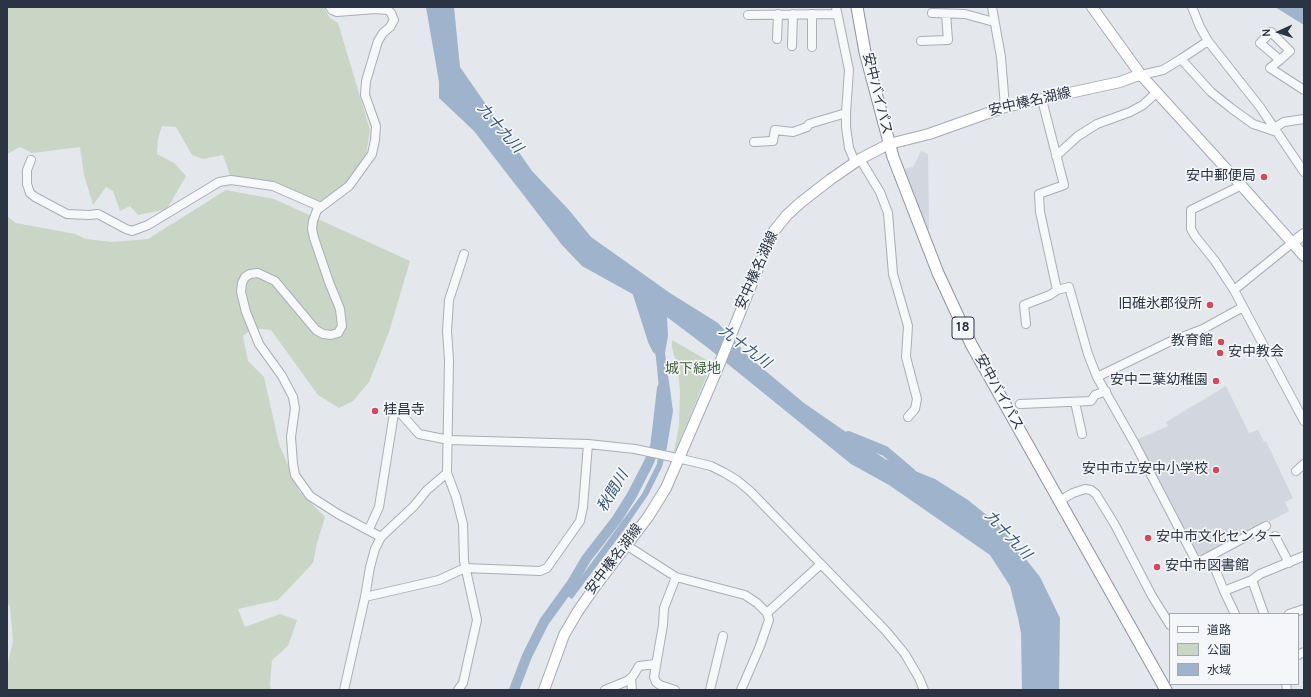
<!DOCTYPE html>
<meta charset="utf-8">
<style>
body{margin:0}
#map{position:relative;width:1311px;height:697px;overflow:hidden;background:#e4e7ec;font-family:Overpass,"Noto Sans JP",sans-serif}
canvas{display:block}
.frame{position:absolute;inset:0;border:8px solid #2b3445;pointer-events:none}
.legend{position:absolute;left:1169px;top:613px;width:130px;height:72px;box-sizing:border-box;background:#f4f6f9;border:1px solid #a4a8b1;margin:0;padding:5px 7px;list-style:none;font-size:12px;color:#2b3445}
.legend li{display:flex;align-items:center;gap:8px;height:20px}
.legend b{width:20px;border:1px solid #a4a8b1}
.north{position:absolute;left:1259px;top:12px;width:40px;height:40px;-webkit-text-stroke:3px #f4f6f9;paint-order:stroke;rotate:267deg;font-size:11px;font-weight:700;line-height:16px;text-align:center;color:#2b3445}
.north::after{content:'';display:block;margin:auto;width:14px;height:18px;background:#2b3445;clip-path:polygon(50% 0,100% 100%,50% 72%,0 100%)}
</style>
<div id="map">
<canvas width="1311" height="697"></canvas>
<div class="frame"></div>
<ul class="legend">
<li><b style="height:5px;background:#fff"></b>道路</li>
<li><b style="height:11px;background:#c9d6c5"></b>公園</li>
<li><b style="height:11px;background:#9fb4cc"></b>水域</li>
</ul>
<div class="north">N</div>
</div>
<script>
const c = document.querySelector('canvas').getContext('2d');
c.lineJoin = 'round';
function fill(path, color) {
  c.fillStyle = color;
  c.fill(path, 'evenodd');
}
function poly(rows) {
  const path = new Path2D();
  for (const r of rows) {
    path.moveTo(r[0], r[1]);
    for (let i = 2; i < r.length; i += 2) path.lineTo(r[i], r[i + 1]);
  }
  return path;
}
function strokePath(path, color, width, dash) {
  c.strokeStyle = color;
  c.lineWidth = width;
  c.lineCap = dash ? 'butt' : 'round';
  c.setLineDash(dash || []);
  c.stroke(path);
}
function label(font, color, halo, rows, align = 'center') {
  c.font = font + ' Overpass,"Noto Sans JP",sans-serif';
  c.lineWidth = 3.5;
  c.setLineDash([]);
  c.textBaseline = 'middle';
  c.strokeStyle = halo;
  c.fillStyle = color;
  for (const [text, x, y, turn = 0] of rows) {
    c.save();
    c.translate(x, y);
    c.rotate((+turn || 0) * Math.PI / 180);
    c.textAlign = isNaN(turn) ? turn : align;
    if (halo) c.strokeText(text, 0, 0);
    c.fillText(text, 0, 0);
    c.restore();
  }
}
fill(poly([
 [921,151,928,154,929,229,925,231,903,169,913,167],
 [1226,386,1249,433,1258,430,1264,442,1266,441,1293,498,1285,502,1289,511,1203,558,1196,554,1136,440,1168,426,1166,422]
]), '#d2d6de');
fill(poly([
 [7,7,325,7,325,10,330,18,338,23,370,130,366,155,355,175,340,193,324,203,314,203,268,187,231,178,223,155,203,159,192,155,176,127,162,126,158,139,157,154,174,163,186,176,167,209,138,215,130,206,120,211,113,191,106,187,93,205,84,175,80,147,32,153,20,147,7,154],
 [226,190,274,199,410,261,389,332,369,382,353,401,339,408,318,395,271,330,253,328,243,336,248,361,264,377,279,444,299,491,325,517,317,543,313,563,278,600,238,609,245,627,280,614,297,620,288,646,272,660,270,684,271,690,7,690,7,667,13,641,10,607,7,602,7,216,16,223,75,234,86,239,112,242,148,239],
 [672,340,712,363,674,455,671,454,674,452,679,425,680,391,678,371,672,347]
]), '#c9d6c5');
fill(poly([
 [426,7,454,7,460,67,532,171,569,210,591,237,670,293,718,323,750,358,804,403,885,459,935,479,968,500,999,525,1040,577,1060,618,1059,690,1022,690,1021,633,1018,618,1010,586,990,555,889,485,851,464,708,348,667,317,668,336,665,353,673,411,667,447,662,467,648,495,624,530,572,599,567,596,642,494,657,464,662,420,656,358,645,301,582,266,562,245,474,131,439,98,439,82],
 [1275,7,1304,7,1304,25]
]), '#9fb4cc');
strokePath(poly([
 [637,291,653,341,657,349],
 [848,436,885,451,911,473],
 [514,690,527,656,544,622,572,583,586,559,617,519,632,495,649,462,655,447,657,431,662,388]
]), '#9fb4cc', 10);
const minor = poly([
 [330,7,332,10,337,12,375,9,388,10,391,13,394,20,390,27,383,33,378,41,366,81,365,95,376,126,375,140,372,154,349,186,317,210,313,221,312,229,314,238,329,282,340,309,342,326,338,333,331,335,323,334,316,330,275,281,258,273,250,274,245,277,242,283,241,292,246,312,259,344,282,376,293,397,295,408,291,437,293,464,295,475,310,496,338,514,381,537],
 [836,7,849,70,846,113,846,127,849,148,855,162],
 [992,7,1001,57,1005,107],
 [1192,7,1200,27,1208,41,1260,107,1304,172],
 [932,13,965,14,994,22],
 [748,15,836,14],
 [777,39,778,14],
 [921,41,948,40,946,14],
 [792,46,793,14],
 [812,47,812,14],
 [1181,59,1211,92,1231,108,1253,124,1277,132],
 [1280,60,1260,43,1271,32,1290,51,1280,60,1270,68,1304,90],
 [1141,75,1163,70,1181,59,1208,41],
 [1042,100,1064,185,1039,194,1040,212,1057,290,1069,287,1088,354,1097,377,1135,444,1197,563,1210,556],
 [1274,128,1284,122,1304,119],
 [754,142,773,141,775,130,793,132,807,127,809,124,846,113],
 [1056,156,1078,136,1097,124,1130,112,1143,105,1156,93],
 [860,159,880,192,888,213,893,274,908,326,906,357,917,399,915,409,908,417],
 [31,160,27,170,27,184,30,193,35,197,67,214,89,215,98,214,126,229,132,231,148,225,219,182,231,180,273,186,321,207],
 [1292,243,1234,290,1304,421],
 [1234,290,1215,261,1195,236,1191,229,1191,210,1236,188,1240,184],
 [1026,324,1024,305,1050,295,1057,290],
 [1097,377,1169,342,1203,329,1243,307],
 [1075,402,1082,434],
 [1020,404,1091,401,1095,395,1106,391],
 [395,407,419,434,449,440,588,444,635,449,686,460,711,466,725,473,738,481,750,491,886,631,905,654,919,678,924,690],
 [1296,471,1304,464],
 [1059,501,1073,493,1085,489,1091,490,1096,494,1115,525,1152,596,1170,625],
 [369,529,379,507,395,407],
 [1275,536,1289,563],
 [626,545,676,577,745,595,757,603,767,613,769,620,760,646,741,690],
 [1252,580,1264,614],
 [1224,591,1252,580,1260,574,1304,556],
 [365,597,439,580,465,568,540,571,547,568,580,521,583,507,588,444],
 [767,613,821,564],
 [1235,614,1224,591,1210,556,1266,526],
 [1289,614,1304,609],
 [1298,655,1304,652],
 [631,678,632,690],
 [1286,684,1287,690],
 [344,690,365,597,370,567,375,549,381,537,414,506,427,490,447,473],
 [458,690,463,683,477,620,464,561,463,524,456,497,447,473,449,360,447,331,449,300,464,254],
 [605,690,627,681,633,676,639,666,655,664],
 [675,690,660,685,656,682,654,677,663,625,664,608,676,577],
 [710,690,723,636]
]);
const major = poly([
 [1092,7,1141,75,1240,184,1304,256],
 [1292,243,1304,234],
 [544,690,564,635,578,611,594,588,648,517,666,488,717,370,769,241,774,231,787,215,800,203,831,179,860,159,889,144,929,134,1005,107,1120,82,1136,76,1141,75]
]);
const highway = poly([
 [857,7,865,52,893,157,938,273,971,344,1166,690]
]);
strokePath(minor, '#a9aeb7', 10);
strokePath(major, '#a3abb8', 12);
strokePath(highway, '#8b94a3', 13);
strokePath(minor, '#f7f8fa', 8);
strokePath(major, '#fff', 10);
strokePath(highway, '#fff', 11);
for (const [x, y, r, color] of [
 [1264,177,4,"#d1495b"],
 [1210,305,4,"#d1495b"],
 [1221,342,4,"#d1495b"],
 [1220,353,4,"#d1495b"],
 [1216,381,4,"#d1495b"],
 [375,411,4,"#d1495b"],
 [1216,470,4,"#d1495b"],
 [1148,538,4,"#d1495b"],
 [1157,567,4,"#d1495b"]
]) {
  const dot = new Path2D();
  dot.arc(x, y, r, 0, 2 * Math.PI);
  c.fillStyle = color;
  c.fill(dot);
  strokePath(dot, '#f4f6f9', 1.5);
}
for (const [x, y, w] of [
 [963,328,22]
]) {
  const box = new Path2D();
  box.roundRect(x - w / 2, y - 11, w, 22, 3);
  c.fillStyle = '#f4f6f9';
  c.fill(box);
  strokePath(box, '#2b3445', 1);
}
label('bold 13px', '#2b3445', null, [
 ["18",963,328]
]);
label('14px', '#2b3445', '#f4f6f9', [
 ["安中バイパス",876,94,76],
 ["安中榛名湖線",1030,103,-13],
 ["安中榛名湖線",758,271,-66],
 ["安中バイパス",998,393,61],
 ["安中榛名湖線",615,560,-53]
]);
label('14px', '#2b3445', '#f4f6f9', [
 ["安中郵便局",1256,177],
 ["旧碓氷郡役所",1202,305],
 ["教育館",1213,342],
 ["安中教会",1228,353,"left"],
 ["安中二葉幼稚園",1208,381],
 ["桂昌寺",383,411,"left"],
 ["安中市立安中小学校",1208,470],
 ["安中市文化センター",1156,538,"left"],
 ["安中市図書館",1165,567,"left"]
], 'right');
label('14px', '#3f6138', '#f4f6f9', [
 ["城下緑地",693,370]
]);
label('italic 15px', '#34527a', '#f4f6f9', [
 ["九十九川",499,129,49],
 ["九十九川",744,348,37],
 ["秋間川",614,492,-59],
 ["九十九川",1007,536,47]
]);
</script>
